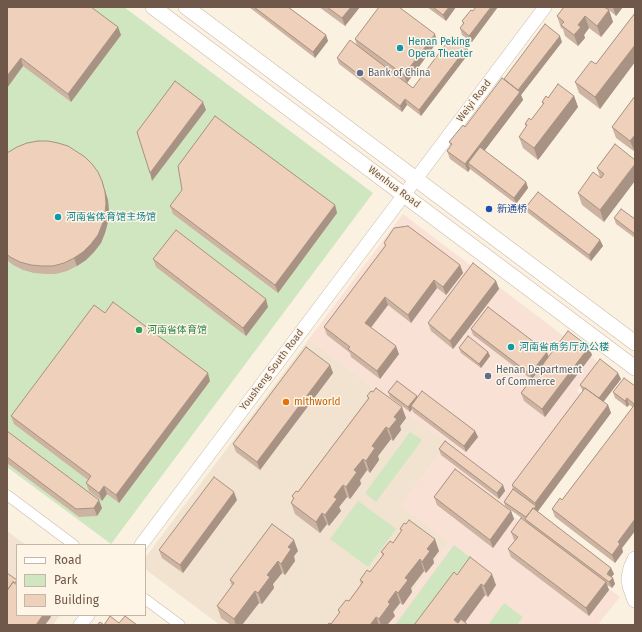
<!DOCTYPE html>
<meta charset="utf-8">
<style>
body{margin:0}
#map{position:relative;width:642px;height:632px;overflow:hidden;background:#faf1e1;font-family:"Fira Sans",sans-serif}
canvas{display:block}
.frame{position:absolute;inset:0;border:8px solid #6f584a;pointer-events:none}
.legend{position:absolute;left:16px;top:544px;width:130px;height:72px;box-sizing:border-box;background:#fef5e7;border:1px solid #c5b6a8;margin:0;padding:5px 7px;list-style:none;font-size:12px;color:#6f584a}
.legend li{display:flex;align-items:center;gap:8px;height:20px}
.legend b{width:20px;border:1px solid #c5b6a8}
</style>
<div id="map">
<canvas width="642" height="632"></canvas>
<div class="frame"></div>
<ul class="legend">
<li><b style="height:5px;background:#fff"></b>Road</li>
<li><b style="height:11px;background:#d0e6c1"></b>Park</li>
<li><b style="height:11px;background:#eed0bb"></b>Building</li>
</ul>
</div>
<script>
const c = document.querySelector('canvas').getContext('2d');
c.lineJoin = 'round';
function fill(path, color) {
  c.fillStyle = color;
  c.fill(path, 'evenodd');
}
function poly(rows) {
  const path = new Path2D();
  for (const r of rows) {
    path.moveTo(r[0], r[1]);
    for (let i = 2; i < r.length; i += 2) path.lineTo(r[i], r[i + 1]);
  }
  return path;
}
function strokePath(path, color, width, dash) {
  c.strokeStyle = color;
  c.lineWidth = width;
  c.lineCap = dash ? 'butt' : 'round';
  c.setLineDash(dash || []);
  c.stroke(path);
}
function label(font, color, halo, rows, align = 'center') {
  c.font = font + ' "Fira Sans","Noto Sans SC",sans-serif';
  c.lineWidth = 3;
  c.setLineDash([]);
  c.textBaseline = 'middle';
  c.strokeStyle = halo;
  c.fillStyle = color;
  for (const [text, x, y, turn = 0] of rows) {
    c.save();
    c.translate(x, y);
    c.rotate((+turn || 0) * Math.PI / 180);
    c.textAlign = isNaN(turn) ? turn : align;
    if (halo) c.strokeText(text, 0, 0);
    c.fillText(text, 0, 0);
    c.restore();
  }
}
fill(poly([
 [309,339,447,443,449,543,388,625,220,625,145,569,145,558],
 [7,531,26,545,17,545,17,615,60,615,53,625,7,625]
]), '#f1e3d0');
fill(poly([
 [403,214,598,362,577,391,584,397,501,507,620,597,599,623,601,625,388,625,449,543,400,506,446,443,309,339]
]), '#fae1d6');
fill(poly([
 [7,7,124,7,373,193,111,544,7,467],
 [410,432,422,440,376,502,365,493],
 [358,501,396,529,368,567,330,539],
 [454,545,470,557,420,625,395,625],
 [504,603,523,617,517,625,488,625]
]), '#d0e6c1');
const minor = poly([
 [7,495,74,545],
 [145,599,180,625]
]);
const tertiary = poly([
 [141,545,545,7],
 [80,625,88,615]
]);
const secondary = poly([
 [153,7,635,368],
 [186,7,635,343],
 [635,559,631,568,629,578,630,586,635,600]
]);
strokePath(minor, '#ccbbac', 11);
strokePath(tertiary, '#ccbbac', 14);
strokePath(secondary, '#cfbaaa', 16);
strokePath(minor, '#fff', 10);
strokePath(tertiary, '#fff', 13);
strokePath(secondary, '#fff', 15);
fill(poly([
 [7,7,118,27,121,35,71,102,23,66,7,88],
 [249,7,288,7,326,35,328,41,315,58],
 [319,7,360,7,345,26],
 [427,7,456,7,446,21],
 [564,7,623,7,616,16,609,10,613,22,601,37,589,28,584,35,585,38,578,46,565,36,563,29,561,28,557,16],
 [473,11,472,42,462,35,460,28,463,24,462,21],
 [635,13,635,62,600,109,579,93,575,82,596,64],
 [355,39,437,42,407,83,413,88,469,53,421,116,407,105,402,112,339,64,337,58,357,46],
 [562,42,521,95,523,100,484,151,526,182,528,188,516,204,470,169,468,172,450,159,447,151,451,146,449,142,465,127,504,79],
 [574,96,578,107,538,160,523,148,519,137,526,127,525,124,531,120,543,105,542,102,548,98],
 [635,96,635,152,616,138,612,127],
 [615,144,604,222,582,205,578,193,600,177,597,168],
 [7,153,102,181,108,200,109,211,108,222,105,233,101,243,94,252,86,260,77,266,67,271,56,274,45,274,34,273,23,270,13,265,7,260],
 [335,205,337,213,278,293,173,214,170,206],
 [526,207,600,240,603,246,591,261,528,213],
 [614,218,635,219,635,238,616,224],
 [384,243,460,265,463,273,446,295,437,288,411,323,388,305,371,328,399,354,380,379,351,357,350,353,327,335,324,327,385,246],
 [153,259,268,307,246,336,156,267],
 [496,281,499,289,453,349,431,331,428,323],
 [105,313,210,381,119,503,107,494,102,501,89,491,86,483,88,480,14,424,11,416],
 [471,329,547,352,548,357,592,355,545,417,524,401,521,393,531,379,473,335],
 [459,348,488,352,490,356,481,368,461,353],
 [330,365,333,373,260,470,236,452,233,444],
 [621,379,603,402,608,405,611,413,537,511,611,568,614,574,611,577,613,578,615,584,612,588,607,585,609,590,589,616,511,557,508,549,515,540,514,540,511,532,526,522,526,521,505,506,504,502,513,489,512,485,583,392,580,385],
 [635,386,635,531,622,548,623,552,615,563,555,517,552,509,562,500,633,407,629,405,627,407,615,398,613,392],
 [388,392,418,397,475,431,478,437,466,452,413,412,412,409,410,412,390,397],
 [367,396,406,418,400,426,401,430,393,441,391,439,378,456,379,460,370,473,367,470,360,480,361,484,350,499,347,497,339,507,341,511,329,526,327,524,320,533,295,514,291,503,293,499,292,496,298,492,368,399],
 [7,431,102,508,97,516,79,517,7,463],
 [439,449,503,485,505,491,499,499,441,455],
 [434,497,511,511,514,519,493,548,437,505],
 [237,500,183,573,162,558,159,550],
 [400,529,439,551,433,559,434,563,426,573,424,571,411,588,412,592,403,605,400,603,393,612,395,616,387,625,328,625,331,624,339,614,338,610,349,601,361,584,360,580,370,572,383,556,381,552,393,543,401,531],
 [298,551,294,556,295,561,285,575,282,573,273,584,274,588,262,604,259,603,242,625,231,625,221,618,217,606,232,586,230,580],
 [457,575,496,585,488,597,485,595,465,622,414,625]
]), '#cdb3a1');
fill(poly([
 [351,7,360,7,345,26,342,18],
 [449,7,456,7,446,21,443,15],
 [491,7,498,7,472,42,469,36],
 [613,7,623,7,616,16],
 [609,10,613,22,601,37,597,26],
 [585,16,589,28,584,35,585,38,578,46,574,35,578,25],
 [118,27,121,35,71,102,68,94],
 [435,34,437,42,407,83,404,75],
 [326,35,328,41,315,58,313,52],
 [560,36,562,42,521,95,523,100,473,166,468,163,470,169,468,172,465,164,518,91],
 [635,45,635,62,600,109,595,97],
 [467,47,469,53,421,116,419,110],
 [21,58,23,66,7,88,7,76],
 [574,96,578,107,538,160,534,148],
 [405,99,407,105,402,112,400,106],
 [203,102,206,110,152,181,150,173],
 [635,135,635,152,630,141],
 [635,164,635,181,604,222,600,210],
 [102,181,108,200,109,211,108,222,105,233,101,243,94,252,86,260,77,266,74,258],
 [526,182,528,188,516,204,514,198],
 [335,205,337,213,278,293,275,285],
 [600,240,603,246,591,261,589,255],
 [460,265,463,273,446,295,443,287],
 [434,280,437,288,411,323,408,315],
 [496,281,499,289,453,349,450,341],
 [385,297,388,305,368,331,365,323],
 [266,299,268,307,246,336,243,328],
 [396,346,399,354,380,379,377,371],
 [589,347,592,355,545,417,542,409],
 [488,352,490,356,481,368,479,364],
 [547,352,549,358,532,380,530,374],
 [330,365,333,373,260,470,257,462],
 [208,373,210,381,119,503,116,495],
 [618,373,621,379,601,405,598,399],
 [417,396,419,400,411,406,412,409,410,412,408,407],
 [627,398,629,405,627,407,625,401],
 [608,405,611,413,530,522,528,518,536,506,535,503],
 [402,407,406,418,400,426,401,430,393,441,389,429,394,417],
 [386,427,391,439,378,456,379,460,370,473,366,461,372,446],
 [475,431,478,437,466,452,464,446],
 [363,459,367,470,360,480,361,484,350,499,346,487,354,470],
 [343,485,347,497,339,507,341,511,329,526,325,515,334,497],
 [503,485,505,491,499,499,497,493],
 [104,486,107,494,102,501,99,493],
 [234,492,237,500,183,573,180,565],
 [99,500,102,508,97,516,94,508],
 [511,511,514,519,493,548,490,540],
 [322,513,327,524,320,533,316,522],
 [635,519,635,531,622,548,623,552,615,563,612,555,618,542],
 [435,539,439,551,433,559,434,563,426,573,422,562,427,549],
 [294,540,298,551,294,556,295,561,285,575,281,564,288,547],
 [420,559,424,571,411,588,412,592,403,605,398,593,405,578],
 [278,561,282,573,273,584,274,588,262,604,258,593,267,575],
 [611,568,614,574,609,580,607,574],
 [492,574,496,585,488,597,484,586],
 [613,578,615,584,612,588,609,582],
 [606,582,609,590,589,616,586,608],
 [481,584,485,595,463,625,455,625,454,620],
 [255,591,259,603,242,625,236,625,234,619],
 [396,591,400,603,393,612,395,616,387,625,381,625,379,619,388,602],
 [43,615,50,615,51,617,45,625,36,625],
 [376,617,379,625,370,625]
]), '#a79283');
const building = poly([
 [7,7,91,7,118,27,68,94,21,58,7,76,7,7],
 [254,7,288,7,326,35,313,52,254,7],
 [327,7,351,7,342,18,327,7],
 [379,7,399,7,435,34,404,75,355,39,379,7],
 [433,7,449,7,443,15,433,7],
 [476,7,491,7,469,36,460,28,464,23,462,21,471,10,473,11,476,7],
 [564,7,604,7,609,10,597,26,585,16,578,25,581,27,574,35,561,25,564,22,557,16,564,7],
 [635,13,635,45,595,97,575,82,591,61,596,64,635,13],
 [545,24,560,36,518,90,504,79,545,24],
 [452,36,467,47,419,110,405,99,400,106,337,58,350,40,413,88,452,36],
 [502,78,520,92,465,164,447,151,452,144,449,142,463,125,465,127,502,78],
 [175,81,203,102,150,173,137,132,175,81],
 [558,84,574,96,534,148,519,137,527,125,525,124,529,118,531,120,544,103,542,102,546,96,548,98,558,84],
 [635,96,635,135,630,141,612,127,635,96],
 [215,116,335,205,275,285,170,206,182,190,178,166,215,116],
 [38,141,48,141,58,143,68,146,85,157,92,164,98,172,102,181,105,192,106,203,105,214,102,225,98,235,91,244,83,252,74,258,64,263,53,266,42,266,31,265,20,262,10,257,7,254,7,153,17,147,27,143,38,141],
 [615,144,635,160,635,164,600,210,578,193,593,172,601,178,604,174,597,168,615,144],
 [480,147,526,182,514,198,468,163,480,147],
 [538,192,600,240,589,255,526,207,538,192],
 [621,209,635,219,635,234,614,218,621,209],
 [408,226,460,265,443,287,434,280,408,315,385,297,365,323,396,346,377,371,348,349,350,347,324,327,386,245,384,243,394,228,408,226],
 [176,230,266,299,243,328,153,259,176,230],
 [473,263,496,281,450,341,428,323,473,263],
 [113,302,208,373,116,495,104,486,99,493,86,483,91,476,11,416,94,305,105,313,113,302],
 [488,307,547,352,530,374,471,329,488,307],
 [568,331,589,347,542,409,521,393,568,331],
 [468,336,488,352,479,364,459,348,468,336],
 [306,347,330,365,257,462,233,444,306,347],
 [600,359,618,373,599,398,585,388,585,389,580,385,600,359],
 [543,363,544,363,537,372,536,372,543,363],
 [624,378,635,386,635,405,627,398,625,401,613,392,624,378],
 [397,381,417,396,408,407,388,392,397,381],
 [376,388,402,407,394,417,397,419,389,429,386,427,372,446,375,448,366,461,363,459,354,470,357,472,346,487,343,485,334,497,337,499,325,515,322,513,316,522,291,503,294,498,292,496,296,491,298,492,369,398,367,396,371,391,373,392,376,388],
 [585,388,608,405,535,503,512,485,585,388],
 [422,391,475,431,464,446,411,406,422,391],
 [635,404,635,519,618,542,620,544,612,555,552,509,560,498,562,500,635,404],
 [7,431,99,500,94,508,76,509,7,457,7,431],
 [445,441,503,485,497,493,439,449,445,441],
 [455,469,511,511,490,540,434,497,455,469],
 [214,477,234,492,180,565,159,550,214,477],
 [513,489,536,506,534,509,533,508,526,517,504,502,513,489],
 [533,508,611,568,607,574,613,578,609,582,525,519,533,508],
 [521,518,606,582,586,608,508,549,518,537,511,532,521,518],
 [409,520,435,539,427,549,430,551,422,562,420,559,405,578,408,580,398,593,396,591,388,602,390,604,379,619,376,617,370,625,328,625,329,623,331,624,340,612,338,610,346,600,349,601,363,582,360,580,367,570,370,572,384,554,381,552,390,541,393,543,402,530,400,529,404,523,406,524,409,520],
 [272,524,294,540,288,547,291,549,281,564,278,561,267,575,270,577,258,593,255,591,234,619,217,606,234,583,230,580,272,524],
 [470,557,492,574,484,586,481,584,454,620,458,623,461,619,468,625,414,625,454,572,457,575,470,557],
 [7,573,17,580,15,583,13,582,8,589,7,588,7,573],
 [13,582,17,585,17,615,43,615,36,625,7,625,7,591,13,582],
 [110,616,119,623,125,616,137,625,97,625,100,622,104,625,110,616]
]);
fill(building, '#eed0bb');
strokePath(building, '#a79283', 1);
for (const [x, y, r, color] of [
 [400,48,4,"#0f9aa8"],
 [360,73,4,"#5c6f8a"],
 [489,209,4,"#1a4fb4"],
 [58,217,4,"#0f9aa8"],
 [139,330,4,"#2e9e5b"],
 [511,347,4,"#0f9aa8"],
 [488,376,4,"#5c6f8a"],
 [286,402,4,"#e8710a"]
]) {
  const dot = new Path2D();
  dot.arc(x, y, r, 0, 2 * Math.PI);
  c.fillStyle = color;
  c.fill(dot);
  strokePath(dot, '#fef5e7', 1.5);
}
label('10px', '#0d838f', '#fef5e7', [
 ["Henan Peking",408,42],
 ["Opera Theater",408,54],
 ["河南省体育馆主场馆",66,217],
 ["河南省商务厅办公楼",519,347]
], 'left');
label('10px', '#4e5e75', '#fef5e7', [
 ["Bank of China",368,73],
 ["Henan Department",496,370],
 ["of Commerce",496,382]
], 'left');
label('10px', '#6f584a', '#fef5e7', [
 ["Weiyi Road",474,101,-53],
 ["Wenhua Road",394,187,37],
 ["Yousheng South Road",272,370,-53]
]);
label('10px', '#164399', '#fef5e7', [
 ["新通桥",497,209]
], 'left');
label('10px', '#27864d', '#fef5e7', [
 ["河南省体育馆",147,330]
], 'left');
label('10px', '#c56008', '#fef5e7', [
 ["mithworld",294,402]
], 'left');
</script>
